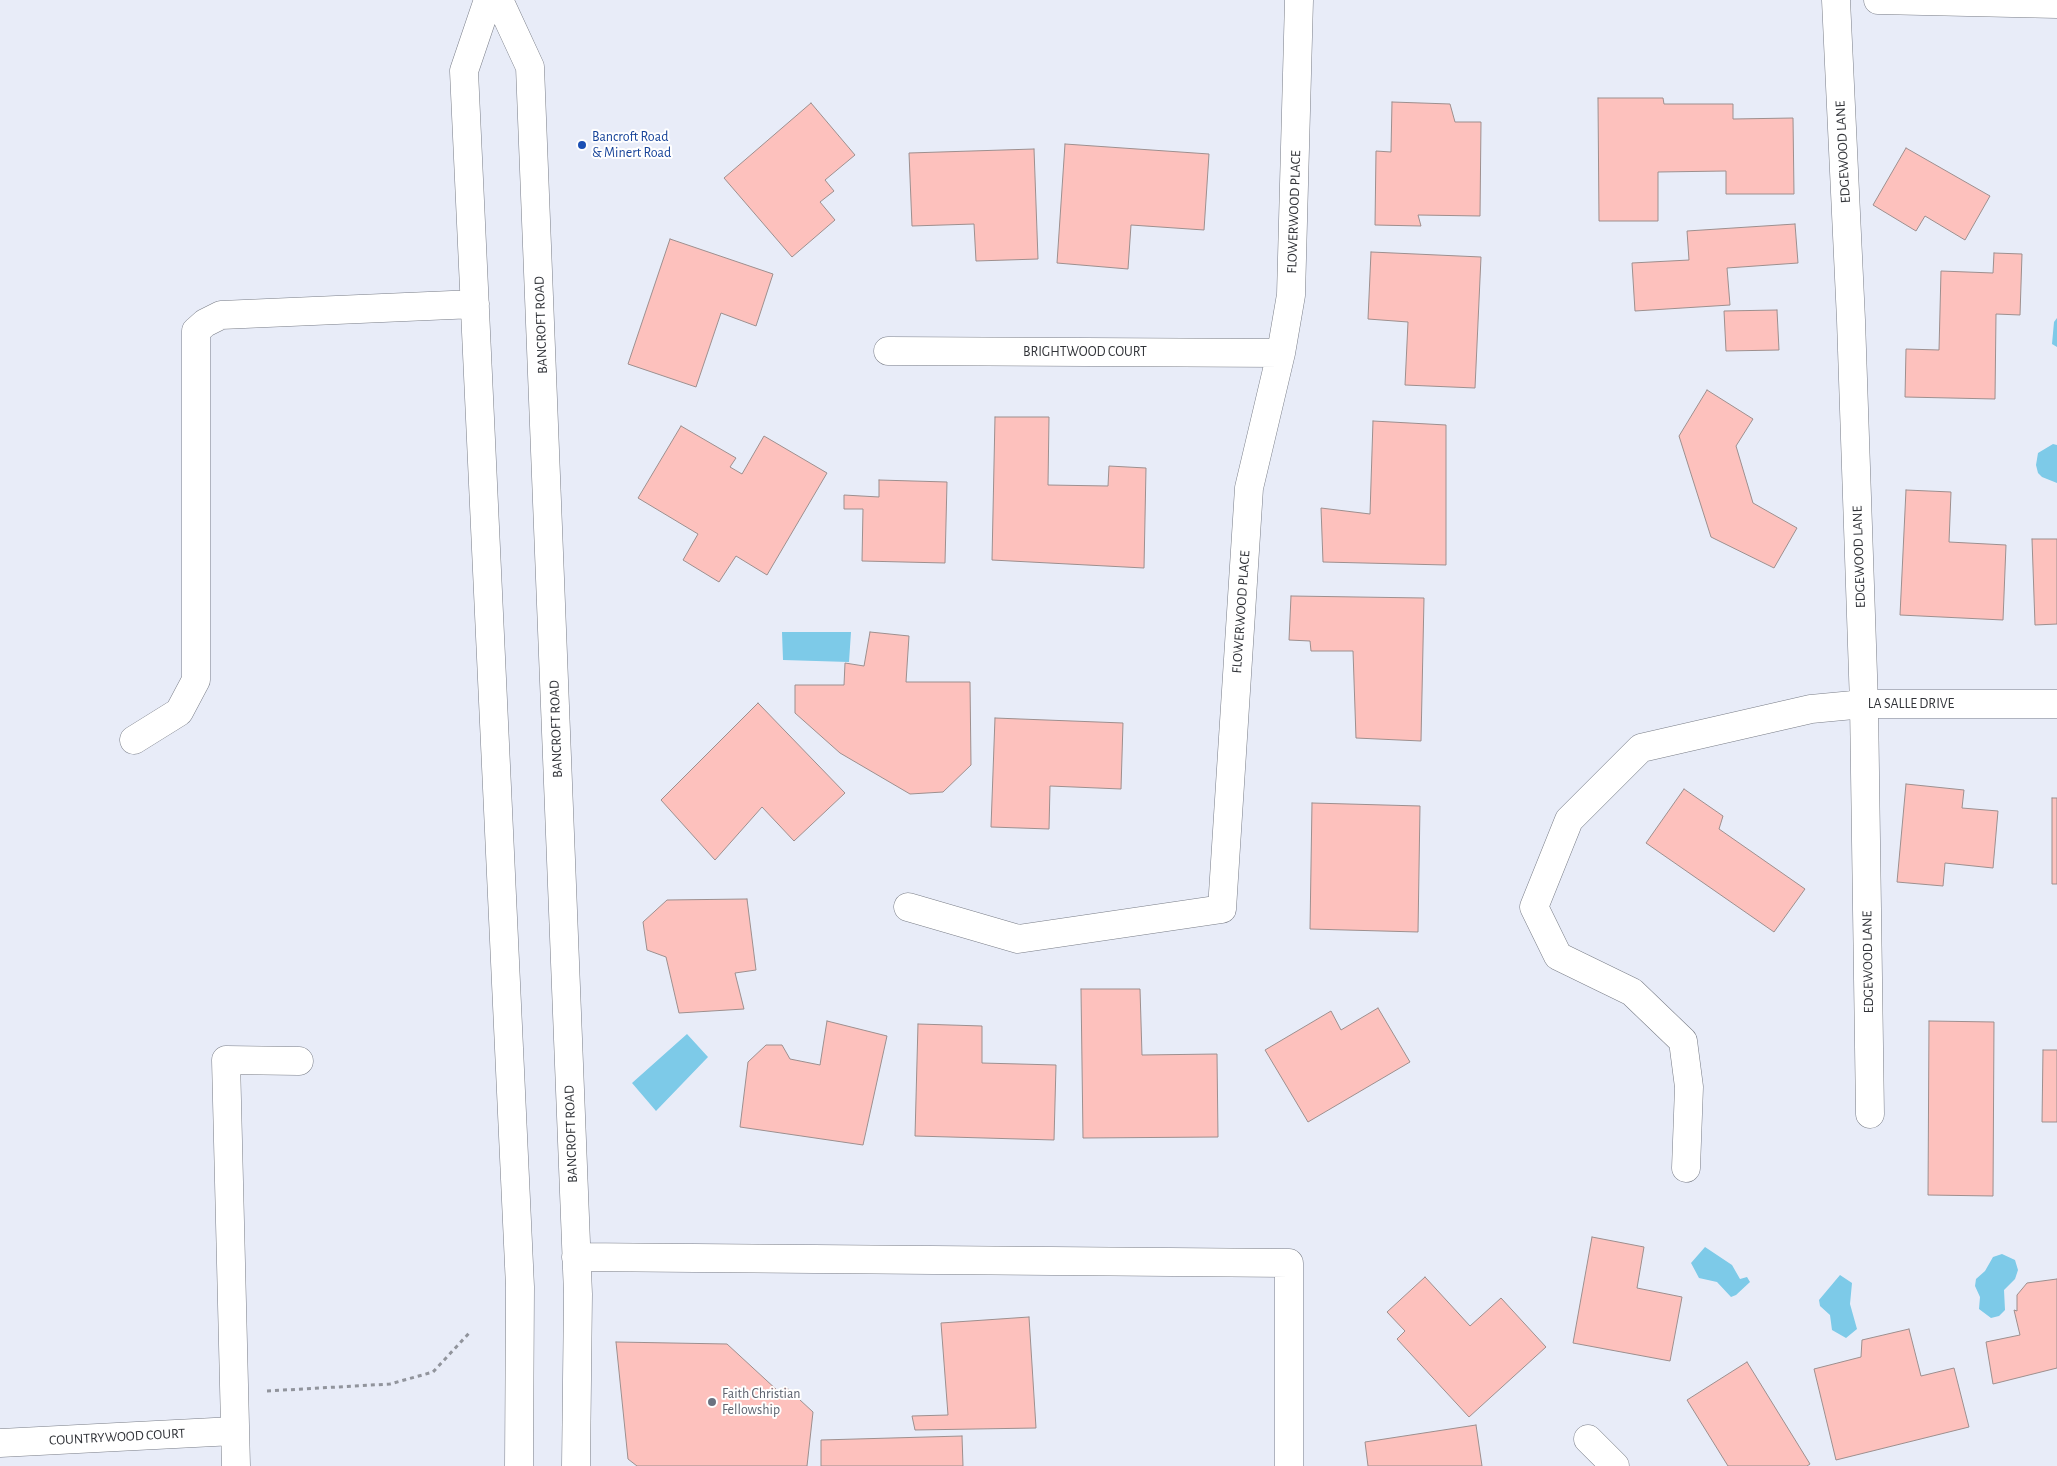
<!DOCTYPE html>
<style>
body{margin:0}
canvas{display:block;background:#e8ecf8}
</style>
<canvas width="2057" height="1466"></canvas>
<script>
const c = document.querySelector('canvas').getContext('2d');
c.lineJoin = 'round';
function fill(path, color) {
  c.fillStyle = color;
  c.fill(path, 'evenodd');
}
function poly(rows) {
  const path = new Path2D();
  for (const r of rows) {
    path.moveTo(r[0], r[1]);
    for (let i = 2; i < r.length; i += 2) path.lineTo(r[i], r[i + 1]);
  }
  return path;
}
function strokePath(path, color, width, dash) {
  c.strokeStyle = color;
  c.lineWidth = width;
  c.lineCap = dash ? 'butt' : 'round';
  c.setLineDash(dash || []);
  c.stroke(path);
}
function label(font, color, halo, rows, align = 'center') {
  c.font = font + ' "Alegreya Sans",sans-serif';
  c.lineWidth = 4;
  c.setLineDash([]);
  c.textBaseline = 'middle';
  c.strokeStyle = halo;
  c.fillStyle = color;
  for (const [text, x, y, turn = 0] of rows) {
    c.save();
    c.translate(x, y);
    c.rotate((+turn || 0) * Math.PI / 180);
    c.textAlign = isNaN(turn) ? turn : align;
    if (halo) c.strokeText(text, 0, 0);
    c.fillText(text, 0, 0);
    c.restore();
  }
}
fill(poly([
 [2057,318,2057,347,2052,344,2054,322],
 [2053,444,2057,445,2057,483,2042,477,2038,473,2036,465,2038,453],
 [782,632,851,632,849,662,783,660],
 [687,1034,708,1057,656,1111,632,1083],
 [1705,1247,1732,1265,1740,1279,1747,1277,1750,1282,1736,1295,1731,1297,1717,1282,1699,1278,1691,1263],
 [2002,1254,2015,1260,2018,1270,2015,1279,2004,1290,2005,1310,1999,1316,1991,1318,1979,1309,1980,1297,1975,1286,1976,1279,1985,1271,1993,1257],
 [1840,1275,1852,1283,1850,1304,1857,1329,1846,1338,1832,1330,1830,1315,1820,1306,1819,1300]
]), '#7dcae8');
const building = poly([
 [1598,98,1663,98,1664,104,1733,104,1733,119,1793,118,1794,194,1726,194,1726,171,1658,172,1658,221,1599,221,1598,98],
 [1392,102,1450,104,1455,122,1481,122,1480,216,1418,215,1421,226,1375,225,1376,151,1391,152,1392,102],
 [811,103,855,155,825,180,834,191,820,202,835,220,792,257,724,178,811,103],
 [1065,144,1209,154,1204,230,1131,225,1128,269,1057,263,1065,144],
 [1906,148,1990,196,1965,240,1925,216,1916,231,1873,205,1906,148],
 [1034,149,1038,259,976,261,974,224,912,226,909,153,1034,149],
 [1795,224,1798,263,1727,268,1730,305,1635,311,1632,263,1689,260,1687,231,1795,224],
 [670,239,773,274,756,326,721,313,696,387,628,364,670,239],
 [1371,252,1481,257,1475,388,1405,385,1408,322,1368,319,1371,252],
 [1994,253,2022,254,2020,315,1996,314,1995,399,1905,397,1906,349,1939,350,1941,271,1993,273,1994,253],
 [1777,310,1779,350,1726,351,1724,311,1777,310],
 [1707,390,1753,419,1736,446,1753,503,1797,528,1774,568,1711,537,1679,436,1707,390],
 [995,417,1049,417,1048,485,1108,486,1109,466,1146,468,1144,568,992,560,995,417],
 [1373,421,1446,425,1446,565,1323,562,1321,508,1370,514,1373,421],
 [681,426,736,458,730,467,742,474,764,436,827,473,767,575,736,556,719,582,683,560,698,534,638,498,681,426],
 [879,480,947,482,945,563,862,561,863,509,844,509,844,495,879,497,879,480],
 [1906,490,1951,492,1949,542,2006,545,2003,620,1900,615,1906,490],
 [2032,539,2057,539,2057,624,2035,625,2032,539],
 [1291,596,1424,598,1421,741,1356,738,1353,651,1311,651,1310,641,1289,640,1291,596],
 [870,632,909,636,906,682,970,682,971,765,943,792,910,794,840,753,795,713,795,685,844,685,845,663,864,666,870,632],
 [758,703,845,793,794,841,762,807,715,860,661,800,758,703],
 [995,718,1123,723,1121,789,1050,786,1049,829,991,827,995,718],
 [1906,784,1964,790,1962,808,1998,811,1993,868,1945,863,1943,886,1897,882,1906,784],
 [1684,789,1723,816,1719,829,1805,889,1774,932,1646,843,1684,789],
 [2052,798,2057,798,2057,884,2052,884,2052,798],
 [1312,803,1420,806,1418,932,1310,929,1312,803],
 [747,899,756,970,735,973,744,1009,679,1013,666,957,647,950,643,922,667,900,747,899],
 [1081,989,1140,989,1142,1055,1217,1054,1218,1137,1083,1138,1081,989],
 [1378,1008,1410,1062,1308,1122,1265,1050,1331,1011,1341,1030,1378,1008],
 [827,1021,887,1036,863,1145,740,1127,748,1062,766,1045,782,1045,790,1059,820,1065,827,1021],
 [1929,1021,1994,1022,1993,1196,1928,1195,1929,1021],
 [918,1024,982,1026,982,1063,1056,1065,1054,1140,915,1136,918,1024],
 [2043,1050,2057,1050,2057,1122,2042,1122,2043,1050],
 [1592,1237,1644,1247,1637,1288,1682,1297,1670,1361,1573,1343,1592,1237],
 [1425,1277,1470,1326,1501,1298,1546,1347,1469,1417,1397,1339,1405,1331,1387,1312,1425,1277],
 [2057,1279,2057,1368,1993,1384,1986,1342,2020,1335,2014,1310,2017,1311,2017,1295,2027,1283,2057,1279],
 [1029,1317,1036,1428,915,1430,912,1416,948,1415,941,1323,1029,1317],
 [1909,1329,1921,1376,1954,1368,1969,1427,1836,1460,1814,1369,1861,1357,1862,1340,1909,1329],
 [616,1342,727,1344,778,1391,786,1387,813,1412,807,1466,637,1466,628,1459,616,1342],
 [1747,1362,1810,1464,1807,1466,1728,1466,1687,1400,1747,1362],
 [1476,1425,1482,1466,1368,1466,1365,1442,1476,1425],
 [962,1436,963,1466,821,1466,821,1440,962,1436]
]);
fill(building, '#fdc1bd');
strokePath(building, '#9d8f8e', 1);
const minor = poly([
 [488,0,464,71,520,1287,519,1466],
 [499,0,530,67,578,1294,576,1466],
 [1836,0,1851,320,1864,704,1870,1114],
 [1878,0,2057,4],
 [888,351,1281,353],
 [134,740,179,712,196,680,196,331,205,323,221,315,475,304],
 [908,907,1018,939,1222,909,1249,488,1281,353,1291,295,1299,0],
 [1686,1168,1689,1087,1683,1041,1632,992,1558,956,1534,907,1569,820,1641,748,1811,709,1864,704,2057,704],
 [576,1257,1289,1263,1289,1466],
 [1588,1439,1615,1466],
 [0,1443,234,1431],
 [236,1466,226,1060,299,1061]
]);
strokePath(minor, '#797d87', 29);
strokePath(poly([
 [267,1391,390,1384,433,1372,471,1331]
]), '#91949c', 3, [4, 4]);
strokePath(minor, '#fff', 28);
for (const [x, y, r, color] of [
 [582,145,5,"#1a4fb4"],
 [712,1402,5,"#6b7280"]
]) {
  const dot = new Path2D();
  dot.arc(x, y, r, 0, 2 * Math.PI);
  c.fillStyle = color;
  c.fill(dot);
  strokePath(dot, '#fff', 2);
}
label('14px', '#164399', '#fff', [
 ["Bancroft Road",592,137],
 ["& Minert Road",592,153]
], 'left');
label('14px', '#323439', '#fff', [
 ["EDGEWOOD LANE",1843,152,-93],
 ["FLOWERWOOD PLACE",1294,212,-88],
 ["BANCROFT ROAD",541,325,-92],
 ["BRIGHTWOOD COURT",1085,352],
 ["EDGEWOOD LANE",1859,557,-92],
 ["FLOWERWOOD PLACE",1241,612,-86],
 ["LA SALLE DRIVE",1911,704],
 ["BANCROFT ROAD",556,729,-92],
 ["EDGEWOOD LANE",1868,962,-91],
 ["BANCROFT ROAD",571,1134,-92],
 ["COUNTRYWOOD COURT",117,1437,-3]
]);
label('14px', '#5b616d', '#fff', [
 ["Faith Christian",722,1394],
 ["Fellowship",722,1410]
], 'left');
</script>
